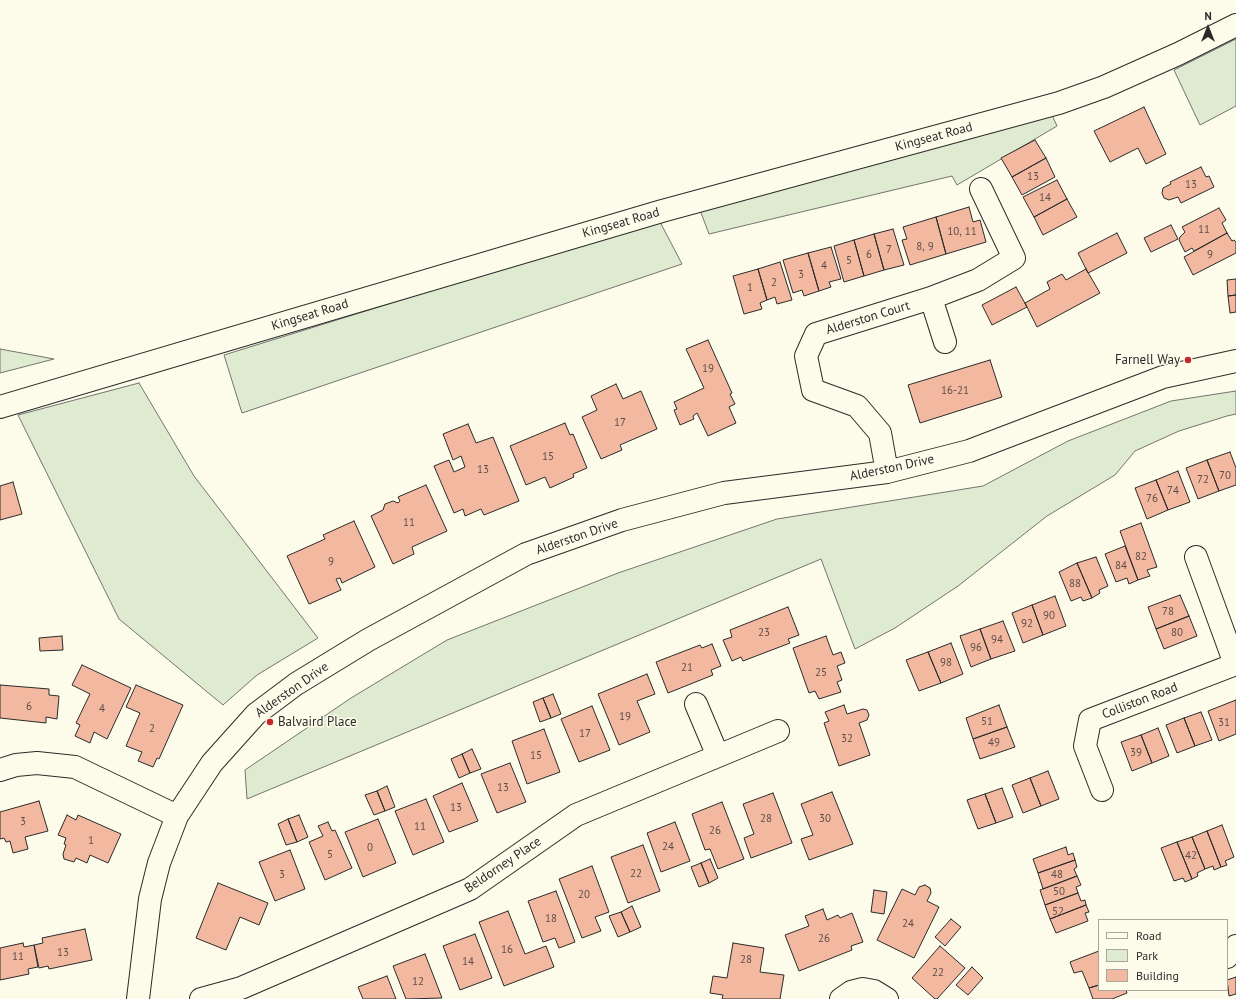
<!DOCTYPE html>
<style>
body{margin:0}
#map{position:relative;width:1236px;height:999px;overflow:hidden;background:#fdfbea;font-family:"PT Sans",sans-serif}
canvas{display:block}
.legend{position:absolute;left:1098px;top:919px;width:130px;height:72px;box-sizing:border-box;background:#fdfbea;border:1px solid #a9a89e;margin:0;padding:5px 7px;list-style:none;font-size:12px;color:#2b2b2b}
.legend li{display:flex;align-items:center;gap:8px;height:20px}
.legend b{width:20px;border:1px solid #a9a89e}
.north{position:absolute;left:1188px;top:8px;width:40px;height:40px;-webkit-text-stroke:3px #fdfbea;paint-order:stroke;rotate:0deg;font-size:11px;font-weight:700;line-height:16px;text-align:center;color:#2b2b2b}
.north::after{content:'';display:block;margin:auto;width:14px;height:18px;background:#2b2b2b;clip-path:polygon(50% 0,100% 100%,50% 72%,0 100%)}
</style>
<div id="map">
<canvas width="1236" height="999"></canvas>
<ul class="legend">
<li><b style="height:5px;background:#fdfbea"></b>Road</li>
<li><b style="height:11px;background:#deebd1"></b>Park</li>
<li><b style="height:11px;background:#f2b8a0"></b>Building</li>
</ul>
<div class="north">N</div>
</div>
<script>
const c = document.querySelector('canvas').getContext('2d');
c.lineJoin = 'round';
function fill(path, color) {
  c.fillStyle = color;
  c.fill(path, 'evenodd');
}
function poly(rows) {
  const path = new Path2D();
  for (const r of rows) {
    path.moveTo(r[0], r[1]);
    for (let i = 2; i < r.length; i += 2) path.lineTo(r[i], r[i + 1]);
  }
  return path;
}
function strokePath(path, color, width, dash) {
  c.strokeStyle = color;
  c.lineWidth = width;
  c.lineCap = dash ? 'butt' : 'round';
  c.setLineDash(dash || []);
  c.stroke(path);
}
function label(font, color, halo, rows, align = 'center') {
  c.font = font + ' "PT Sans",sans-serif';
  c.lineWidth = 3;
  c.setLineDash([]);
  c.textBaseline = 'middle';
  c.strokeStyle = halo;
  c.fillStyle = color;
  for (const [text, x, y, turn = 0] of rows) {
    c.save();
    c.translate(x, y);
    c.rotate((+turn || 0) * Math.PI / 180);
    c.textAlign = isNaN(turn) ? turn : align;
    if (halo) c.strokeText(text, 0, 0);
    c.fillText(text, 0, 0);
    c.restore();
  }
}
const green = poly([
 [1236,39,1236,106,1200,125,1174,70,1236,39],
 [1052,115,1057,126,957,185,952,176,709,234,700,210,1052,115],
 [659,220,682,264,242,413,224,355,659,220],
 [0,349,54,359,0,373,0,349],
 [139,383,194,476,318,638,257,675,223,705,119,619,18,415,139,383],
 [1236,391,1236,414,1227,416,1179,431,1135,451,1115,475,1047,516,958,586,895,628,855,649,821,559,247,799,245,770,351,698,447,640,618,573,777,519,983,486,1068,441,1171,401,1236,391]
]);
fill(green, '#deebd1');
strokePath(green, '#74746e', 1);
const building = poly([
 [1144,107,1166,154,1146,164,1138,148,1110,162,1094,131,1144,107],
 [1035,140,1046,158,1012,177,1001,158,1035,140],
 [1046,158,1055,177,1022,195,1012,177,1046,158],
 [1201,167,1206,177,1209,176,1214,187,1181,203,1178,197,1169,200,1164,198,1162,193,1163,188,1171,184,1170,182,1201,167],
 [1057,180,1067,199,1034,217,1023,197,1057,180],
 [1067,199,1077,217,1043,235,1034,217,1067,199],
 [969,207,973,222,980,220,986,242,946,254,936,217,969,207],
 [1219,208,1226,220,1222,223,1227,233,1194,251,1192,248,1185,252,1179,240,1180,237,1185,232,1182,227,1219,208],
 [936,217,946,254,910,265,902,240,907,239,903,227,936,217],
 [1171,225,1178,239,1151,252,1144,238,1171,225],
 [893,229,904,265,884,270,874,234,893,229],
 [1117,233,1127,253,1088,273,1078,253,1117,233],
 [1227,233,1232,241,1234,240,1236,242,1236,253,1193,275,1184,257,1227,233],
 [874,234,884,270,864,276,854,240,874,234],
 [854,240,864,276,844,282,834,246,854,240],
 [831,247,841,279,829,282,831,287,819,291,808,253,831,247],
 [808,253,819,291,804,296,802,290,793,293,783,260,808,253],
 [780,262,792,300,777,304,775,297,767,300,758,269,780,262],
 [758,269,767,300,760,303,762,309,744,314,733,276,758,269],
 [1086,269,1100,293,1037,327,1025,303,1050,289,1047,282,1062,274,1066,280,1086,269],
 [1236,279,1236,295,1228,296,1227,280,1236,279],
 [1016,287,1027,307,992,325,982,305,1016,287],
 [1236,295,1236,312,1230,313,1228,296,1236,295],
 [708,340,732,393,730,394,735,404,729,407,736,423,708,436,697,413,693,416,694,419,680,425,674,410,677,409,674,402,704,388,686,349,708,340],
 [990,360,1002,397,920,423,908,385,990,360],
 [616,384,623,399,641,391,657,429,620,445,622,450,601,459,582,417,597,410,591,396,616,384],
 [565,423,570,435,573,434,587,468,573,474,574,477,550,488,545,477,526,485,510,446,565,423],
 [468,424,476,443,493,437,519,501,484,515,481,509,465,516,463,509,454,513,434,466,449,460,454,472,465,467,461,456,453,460,443,434,468,424],
 [1230,452,1236,468,1236,485,1219,491,1207,460,1230,452],
 [1207,460,1219,491,1198,499,1186,468,1207,460],
 [1178,471,1190,502,1168,510,1156,480,1178,471],
 [1156,480,1168,510,1147,519,1135,488,1156,480],
 [13,482,22,514,0,520,0,486,13,482],
 [426,485,447,531,412,547,414,554,393,564,371,516,383,510,385,504,393,501,398,503,400,501,398,497,426,485],
 [354,521,375,567,342,583,340,578,336,579,341,590,309,604,287,556,325,539,323,535,354,521],
 [1141,523,1157,567,1147,570,1150,576,1138,580,1120,531,1141,523],
 [1125,546,1138,580,1129,584,1127,578,1116,582,1105,554,1125,546],
 [1096,557,1108,586,1099,590,1100,593,1092,598,1077,563,1096,557],
 [1077,563,1092,598,1083,601,1081,597,1071,601,1059,572,1077,563],
 [1180,595,1189,616,1156,629,1148,607,1180,595],
 [1055,596,1066,626,1043,635,1032,605,1055,596],
 [1032,605,1043,635,1023,643,1012,613,1032,605],
 [788,607,799,635,788,639,790,643,743,661,741,657,732,661,723,640,732,637,730,630,788,607],
 [1189,616,1197,636,1164,649,1156,629,1189,616],
 [1003,621,1015,651,991,659,980,629,1003,621],
 [980,629,991,659,971,667,960,636,980,629],
 [62,636,63,650,40,651,39,638,62,636],
 [826,636,833,655,841,652,845,663,837,666,842,680,837,682,841,692,819,699,815,691,809,693,793,648,826,636],
 [951,643,963,674,941,683,928,652,951,643],
 [712,644,721,666,711,670,713,675,668,693,656,662,700,645,702,648,712,644],
 [928,652,941,683,919,691,906,660,928,652],
 [82,665,131,688,107,739,94,732,90,743,75,736,80,725,76,723,90,694,72,685,82,665],
 [647,674,655,694,637,701,650,732,619,745,598,694,647,674],
 [0,685,49,689,49,695,59,696,57,719,46,717,46,723,0,718,0,685],
 [136,685,183,705,159,759,157,758,153,767,138,761,142,752,126,746,140,713,126,707,136,685],
 [553,694,561,714,551,718,543,698,553,694],
 [543,698,551,718,540,722,533,702,543,698],
 [1236,700,1236,734,1219,741,1208,711,1236,700],
 [844,705,847,714,863,709,867,710,869,715,867,720,859,723,870,755,839,766,824,723,829,721,825,712,844,705],
 [999,705,1007,727,973,739,966,718,999,705],
 [592,706,610,750,579,762,561,719,592,706],
 [1201,712,1212,740,1195,746,1184,718,1201,712],
 [1184,718,1195,746,1177,753,1166,725,1184,718],
 [1007,727,1015,747,980,759,973,739,1007,727],
 [1158,728,1169,756,1152,763,1141,735,1158,728],
 [544,729,560,772,527,784,512,741,544,729],
 [1141,735,1152,763,1132,771,1121,742,1141,735],
 [472,749,481,769,470,773,462,754,472,749],
 [462,754,470,773,459,778,451,759,462,754],
 [510,763,526,802,497,813,481,774,510,763],
 [1048,771,1059,799,1041,806,1030,778,1048,771],
 [1030,778,1041,806,1023,813,1012,785,1030,778],
 [462,783,478,821,449,832,433,796,462,783],
 [387,786,395,807,385,811,377,791,387,786],
 [1002,788,1013,817,996,823,985,794,1002,788],
 [377,791,385,811,374,815,365,795,377,791],
 [832,792,853,844,809,860,801,839,813,835,801,804,832,792],
 [773,793,792,843,751,858,744,838,754,834,743,804,773,793],
 [985,794,996,823,978,829,967,800,985,794],
 [426,799,444,842,413,855,395,811,426,799],
 [39,801,48,831,25,837,28,849,13,853,10,841,6,842,4,838,0,839,0,812,39,801],
 [722,802,744,859,718,869,710,849,705,850,692,814,722,802],
 [67,815,76,820,78,815,121,834,108,863,90,855,87,863,76,858,74,862,64,859,63,854,66,845,64,844,66,838,58,835,67,815],
 [299,815,308,837,297,842,288,819,299,815],
 [288,819,297,842,286,845,278,824,288,819],
 [378,819,396,863,363,877,345,832,378,819],
 [328,822,332,831,335,830,352,868,325,880,309,842,323,836,318,826,328,822],
 [675,822,690,861,661,872,647,833,675,822],
 [1222,825,1234,857,1225,861,1227,865,1221,867,1207,831,1222,825],
 [1207,831,1221,867,1214,870,1213,866,1205,869,1192,837,1207,831],
 [1192,837,1205,869,1197,873,1198,876,1192,879,1177,842,1192,837],
 [1177,842,1192,879,1185,882,1183,878,1174,881,1161,848,1177,842],
 [643,845,660,891,628,903,611,857,643,845],
 [1066,847,1068,855,1073,853,1075,860,1038,873,1033,859,1066,847],
 [290,850,305,889,275,901,259,862,290,850],
 [710,859,718,878,709,883,701,863,710,859],
 [1075,860,1077,867,1074,869,1077,876,1043,889,1038,873,1075,860],
 [701,863,709,883,699,887,691,867,701,863],
 [592,866,609,912,595,917,601,931,582,938,559,879,592,866],
 [1077,876,1081,885,1076,887,1078,893,1045,905,1040,890,1077,876],
 [218,883,268,903,259,925,240,917,226,950,196,938,218,883],
 [925,885,930,888,931,893,927,901,939,907,914,958,877,940,902,889,915,895,919,887,925,885],
 [874,890,887,892,884,914,871,912,874,890],
 [556,891,575,942,559,948,555,938,543,942,528,901,556,891],
 [1078,893,1081,901,1085,900,1086,905,1050,919,1045,905,1078,893],
 [1086,905,1089,912,1085,913,1088,921,1056,933,1050,919,1086,905],
 [632,906,641,927,630,932,621,912,632,906],
 [823,909,827,920,838,915,840,918,852,913,863,942,851,946,852,950,799,971,785,935,809,926,805,916,823,909],
 [508,911,525,954,546,946,554,967,504,986,479,922,508,911],
 [621,912,630,932,618,937,609,916,621,912],
 [951,919,961,927,945,946,935,937,951,919],
 [85,929,92,960,49,969,48,966,39,968,34,945,43,943,42,938,85,929],
 [475,934,492,978,460,990,443,946,475,934],
 [23,943,24,947,34,945,38,967,28,969,29,974,0,980,0,948,23,943],
 [733,943,764,948,760,972,784,975,780,999,722,999,723,995,710,993,713,976,727,978,733,943],
 [940,946,965,968,937,999,935,999,912,978,940,946],
 [1099,951,1099,985,1089,988,1082,971,1074,973,1070,962,1099,951],
 [425,954,442,998,406,999,393,966,425,954],
 [972,967,983,978,968,995,956,985,972,967],
 [387,976,396,999,363,999,358,987,387,976],
 [1236,977,1236,994,1229,996,1227,980,1236,977],
 [1099,985,1099,990,1126,990,1127,993,1112,999,1093,999,1089,988,1099,985]
]);
fill(building, '#f2b8a0');
strokePath(building, '#2b2b2b', 1);
const street = poly([
 [931,298,945,342],
 [887,472,880,433,857,406,813,390,806,356,816,334,931,298,978,280,1014,258,981,189],
 [1196,557,1235,664],
 [696,704,718,756],
 [0,770,16,765,37,763,75,767,177,816],
 [1102,790,1085,746,1090,720,1236,664],
 [1227,957,1236,946],
 [138,999,150,899,159,863,177,816,212,763,256,714,296,684,368,640,526,554,622,520,724,493,887,472,969,451,1163,377,1236,361],
 [201,999,241,988,470,889,576,815,778,731],
 [841,999,851,992,863,989,874,991,887,999]
]);
const secondary = poly([
 [0,407,662,211,1059,103,1104,87,1178,54,1236,25]
]);
strokePath(street, '#2b2b2b', 24);
strokePath(secondary, '#2b2b2b', 24);
strokePath(street, '#fdfbea', 22);
strokePath(secondary, '#fdfbea', 22);
for (const [x, y, r, color] of [
 [1188,360,4,"#c62828"],
 [270,722,4,"#c62828"]
]) {
  const dot = new Path2D();
  dot.arc(x, y, r, 0, 2 * Math.PI);
  c.fillStyle = color;
  c.fill(dot);
  strokePath(dot, '#fdfbea', 1.5);
}
label('11px', '#5d4e48', null, [
 ["13",1033,177],
 ["13",1191,185],
 ["14",1045,198],
 ["11",1204,230],
 ["10, 11",962,232],
 ["8, 9",925,247],
 ["7",889,250],
 ["6",869,255],
 ["9",1210,255],
 ["5",849,261],
 ["4",824,266],
 ["3",801,275],
 ["2",774,283],
 ["1",750,288],
 ["19",708,369],
 ["16-21",955,391],
 ["17",620,423],
 ["15",548,457],
 ["13",483,470],
 ["70",1225,476],
 ["72",1203,480],
 ["74",1173,491],
 ["76",1152,499],
 ["11",409,523],
 ["82",1141,557],
 ["9",331,562],
 ["84",1121,566],
 ["88",1075,584],
 ["78",1168,612],
 ["90",1049,616],
 ["92",1027,624],
 ["23",764,633],
 ["80",1177,633],
 ["94",997,640],
 ["96",976,648],
 ["98",946,663],
 ["21",687,668],
 ["25",821,673],
 ["6",29,707],
 ["4",102,709],
 ["19",625,717],
 ["51",987,722],
 ["31",1224,723],
 ["2",152,729],
 ["17",585,734],
 ["32",847,739],
 ["49",994,743],
 ["39",1136,753],
 ["15",536,756],
 ["13",503,788],
 ["13",456,808],
 ["28",766,819],
 ["30",825,819],
 ["3",23,822],
 ["11",420,827],
 ["26",715,831],
 ["1",91,841],
 ["24",668,847],
 ["0",370,848],
 ["5",330,855],
 ["42",1191,856],
 ["22",636,874],
 ["3",282,875],
 ["48",1057,875],
 ["50",1059,892],
 ["20",584,895],
 ["52",1058,912],
 ["18",551,919],
 ["24",908,924],
 ["26",824,939],
 ["16",507,950],
 ["13",63,953],
 ["11",18,957],
 ["28",746,960],
 ["14",468,962],
 ["22",938,973],
 ["12",418,982]
]);
label('13px', '#2b2b2b', '#fdfbea', [
 ["Kingseat Road",934,137,-15],
 ["Kingseat Road",621,223,-16],
 ["Kingseat Road",310,315,-17],
 ["Alderston Court",868,318,-17],
 ["Alderston Drive",892,468,-12],
 ["Alderston Drive",577,537,-19],
 ["Alderston Drive",292,690,-35],
 ["Colliston Road",1140,701,-21],
 ["Beldorney Place",503,865,-34]
]);
label('13px', '#2b2b2b', '#fdfbea', [
 ["Farnell Way",1180,360],
 ["Balvaird Place",278,722,"left"]
], 'right');
</script>
